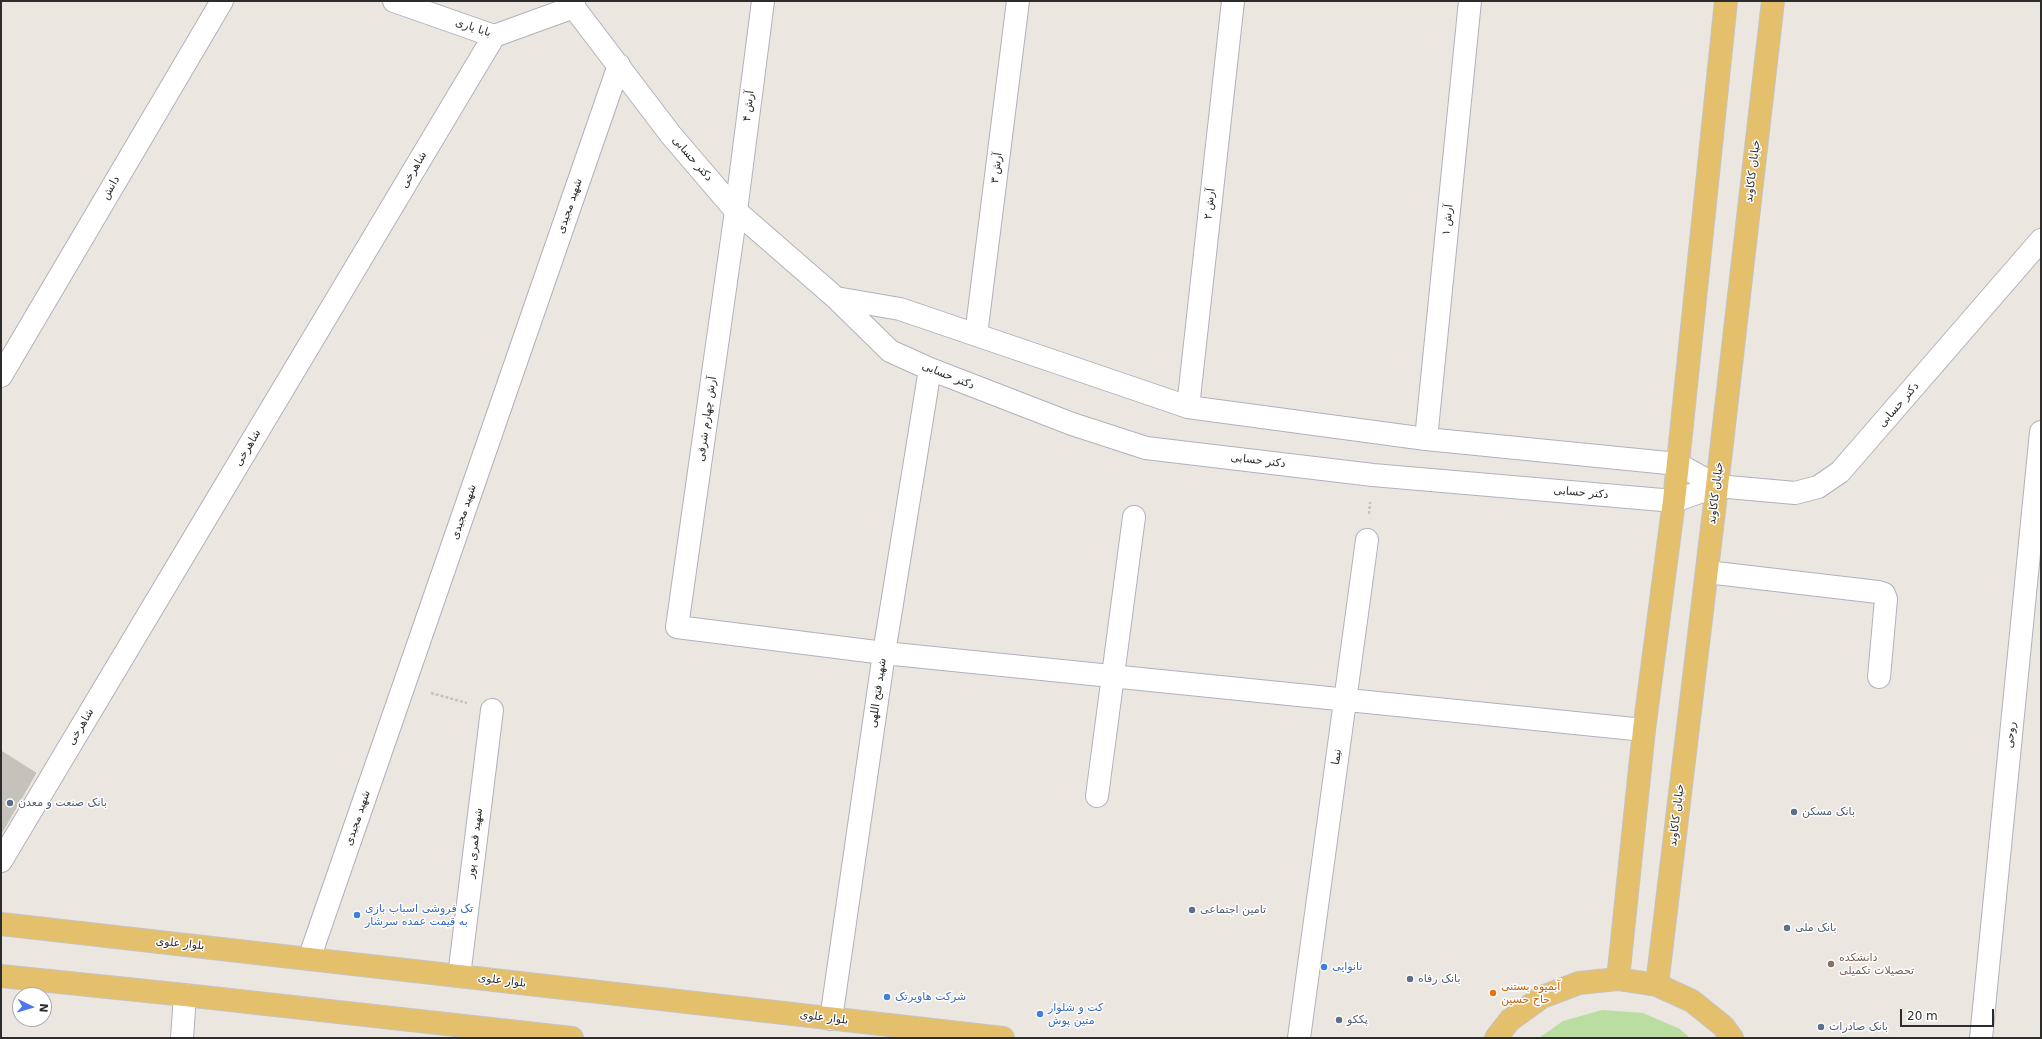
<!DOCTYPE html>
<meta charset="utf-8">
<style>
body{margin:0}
#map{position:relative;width:2042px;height:1039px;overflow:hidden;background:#ece6e0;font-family:"DejaVu Sans",sans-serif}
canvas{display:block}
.frame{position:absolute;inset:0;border:2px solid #2c2c2c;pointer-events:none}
.north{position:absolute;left:12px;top:987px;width:40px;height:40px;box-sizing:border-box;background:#fff;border:1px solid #ababab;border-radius:50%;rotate:95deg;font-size:11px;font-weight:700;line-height:16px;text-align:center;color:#2c2c2c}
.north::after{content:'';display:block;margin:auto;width:14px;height:18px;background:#4f76ea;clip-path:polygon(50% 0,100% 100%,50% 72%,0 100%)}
.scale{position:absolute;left:1900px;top:1009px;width:94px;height:18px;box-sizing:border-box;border:2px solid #2c2c2c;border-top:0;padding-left:5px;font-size:12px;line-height:14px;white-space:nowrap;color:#2c2c2c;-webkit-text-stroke:3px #fff;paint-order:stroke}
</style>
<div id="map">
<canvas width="2042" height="1039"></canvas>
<div class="frame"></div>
<div class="north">N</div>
<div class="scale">20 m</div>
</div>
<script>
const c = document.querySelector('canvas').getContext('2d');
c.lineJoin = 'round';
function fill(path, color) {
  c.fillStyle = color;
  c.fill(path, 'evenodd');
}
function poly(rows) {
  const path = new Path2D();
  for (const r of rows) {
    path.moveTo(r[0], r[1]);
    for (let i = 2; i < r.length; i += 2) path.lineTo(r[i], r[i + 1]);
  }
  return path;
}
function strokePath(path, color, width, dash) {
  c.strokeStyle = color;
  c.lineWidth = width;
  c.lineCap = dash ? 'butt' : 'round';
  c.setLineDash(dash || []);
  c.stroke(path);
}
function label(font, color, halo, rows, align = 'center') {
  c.font = font + ' "DejaVu Sans","Noto Naskh Arabic",sans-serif';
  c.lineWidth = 3;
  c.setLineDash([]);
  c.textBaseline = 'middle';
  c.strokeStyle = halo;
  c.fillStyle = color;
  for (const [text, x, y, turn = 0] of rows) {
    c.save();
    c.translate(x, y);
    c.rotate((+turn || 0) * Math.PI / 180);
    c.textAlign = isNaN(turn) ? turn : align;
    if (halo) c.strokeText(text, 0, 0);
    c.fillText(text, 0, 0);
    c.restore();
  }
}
fill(poly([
 [1602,1010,1643,1013,1680,1029,1690,1038,1539,1038,1563,1021]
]), '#badda1');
const building = poly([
 [1,751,36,773,1,834,1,751]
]);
fill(building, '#c5c1bb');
strokePath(building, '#c7c1b9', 1);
const minor = poly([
 [394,1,494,36,574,7,574,1],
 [569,1,671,135,736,211,836,298,890,351,930,369,1072,424,1146,448,1373,475,1674,501,1717,486],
 [763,1,736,211,677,627,884,653,1644,730],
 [836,298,900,309,1188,407,1426,439,1678,464,1717,486,1795,493,1818,487,1840,472,2041,240],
 [976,335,1018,1],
 [1,376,222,1],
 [1188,407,1233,1],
 [1426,439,1470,1],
 [1707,572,1878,592,1884,594,1886,599,1879,677],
 [1097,796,1134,517],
 [1,861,494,36],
 [309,959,619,65],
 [459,976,492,710],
 [831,1019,884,653,930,369],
 [182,1038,185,995],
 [1299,1038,1367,540],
 [1981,1038,2041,432]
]);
const major = poly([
 [1,924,1003,1038],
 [1,976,185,995,572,1038],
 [1618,979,1644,730,1674,501,1726,1],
 [1657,985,1717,486,1773,1],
 [1496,1038,1510,1020,1542,997,1579,983,1618,979,1657,985,1692,1001,1723,1026,1732,1038]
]);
strokePath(minor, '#b0b2bb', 24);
strokePath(major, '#c4c4c4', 24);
strokePath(poly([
 [1369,514,1370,502],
 [431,693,467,703]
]), '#c4c4c4', 2.5, [3, 2]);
strokePath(minor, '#fff', 22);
strokePath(major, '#e4c06c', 22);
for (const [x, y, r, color] of [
 [10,803,4,"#5c6f8a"],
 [1794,812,4,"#5c6f8a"],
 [1192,910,4,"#5c6f8a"],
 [357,915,4,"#3f7fe0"],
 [1787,928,4,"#5c6f8a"],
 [1831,964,4,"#8d6e63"],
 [1324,967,4,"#3f7fe0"],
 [1410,979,4,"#5c6f8a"],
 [1493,993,4,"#e8710a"],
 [887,997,4,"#3f7fe0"],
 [1040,1014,4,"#3f7fe0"],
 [1339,1020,4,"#5c6f8a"],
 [1821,1027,4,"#5c6f8a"]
]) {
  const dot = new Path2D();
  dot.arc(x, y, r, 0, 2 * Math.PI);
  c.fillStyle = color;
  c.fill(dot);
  strokePath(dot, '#fff', 1.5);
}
label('11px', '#2c2c2c', '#fff', [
 ["بابا یاری",473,28,18],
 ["آرش ۴",749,106,-83],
 ["دکتر حسابی",692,159,49],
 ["آرش ۳",997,168,-83],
 ["شاهرخی",414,170,-59],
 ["خیابان کاکاوند",1753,171,-83],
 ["دانش",111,188,-60],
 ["آرش ۲",1210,204,-84],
 ["شهید مجیدی",570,206,-71],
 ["آرش ۱",1448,220,-84],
 ["دکتر حسابی",948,376,22],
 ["دکتر حسابی",1899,405,-49],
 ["آرش چهارم شرقی",707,419,-82],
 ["شاهرخی",248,448,-59],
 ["دکتر حسابی",1258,461,7],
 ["دکتر حسابی",1581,493,5],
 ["خیابان کاکاوند",1716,493,-83],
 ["شهید مجیدی",464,512,-71],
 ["شهید فتح اللهی",878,693,-82],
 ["شاهرخی",81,727,-59],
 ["روحی",2011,735,-84],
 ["نیما",1337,757,-82],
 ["خیابان کاکاوند",1677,815,-83],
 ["شهید مجیدی",358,818,-71],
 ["شهید قمری پور",475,843,-83],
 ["بلوار علوی",180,944,6],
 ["بلوار علوی",502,981,7],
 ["بلوار علوی",824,1018,7]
]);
label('11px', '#4e5e75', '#fff', [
 ["بانک صنعت و معدن",18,803],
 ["بانک مسکن",1802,812],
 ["تامین اجتماعی",1200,910],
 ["بانک ملی",1795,928],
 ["بانک رفاه",1418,979],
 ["پککو",1347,1020],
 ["بانک صادرات",1829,1027]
], 'left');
label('11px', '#366cbe', '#fff', [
 ["تک فروشی اسباب بازی",365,909],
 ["به قیمت عمده سرشار",365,922],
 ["نانوایی",1332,967],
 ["شرکت هاویرتک",895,997],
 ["کت و شلوار",1048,1008],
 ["متین پوش",1048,1021]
], 'left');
label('11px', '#785e54', '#fff', [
 ["دانشکده",1839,958],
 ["تحصیلات تکمیلی",1839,971]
], 'left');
label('11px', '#c56008', '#fff', [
 ["آبمیوه بستنی",1501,987],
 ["حاج حسین",1501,1000]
], 'left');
</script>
